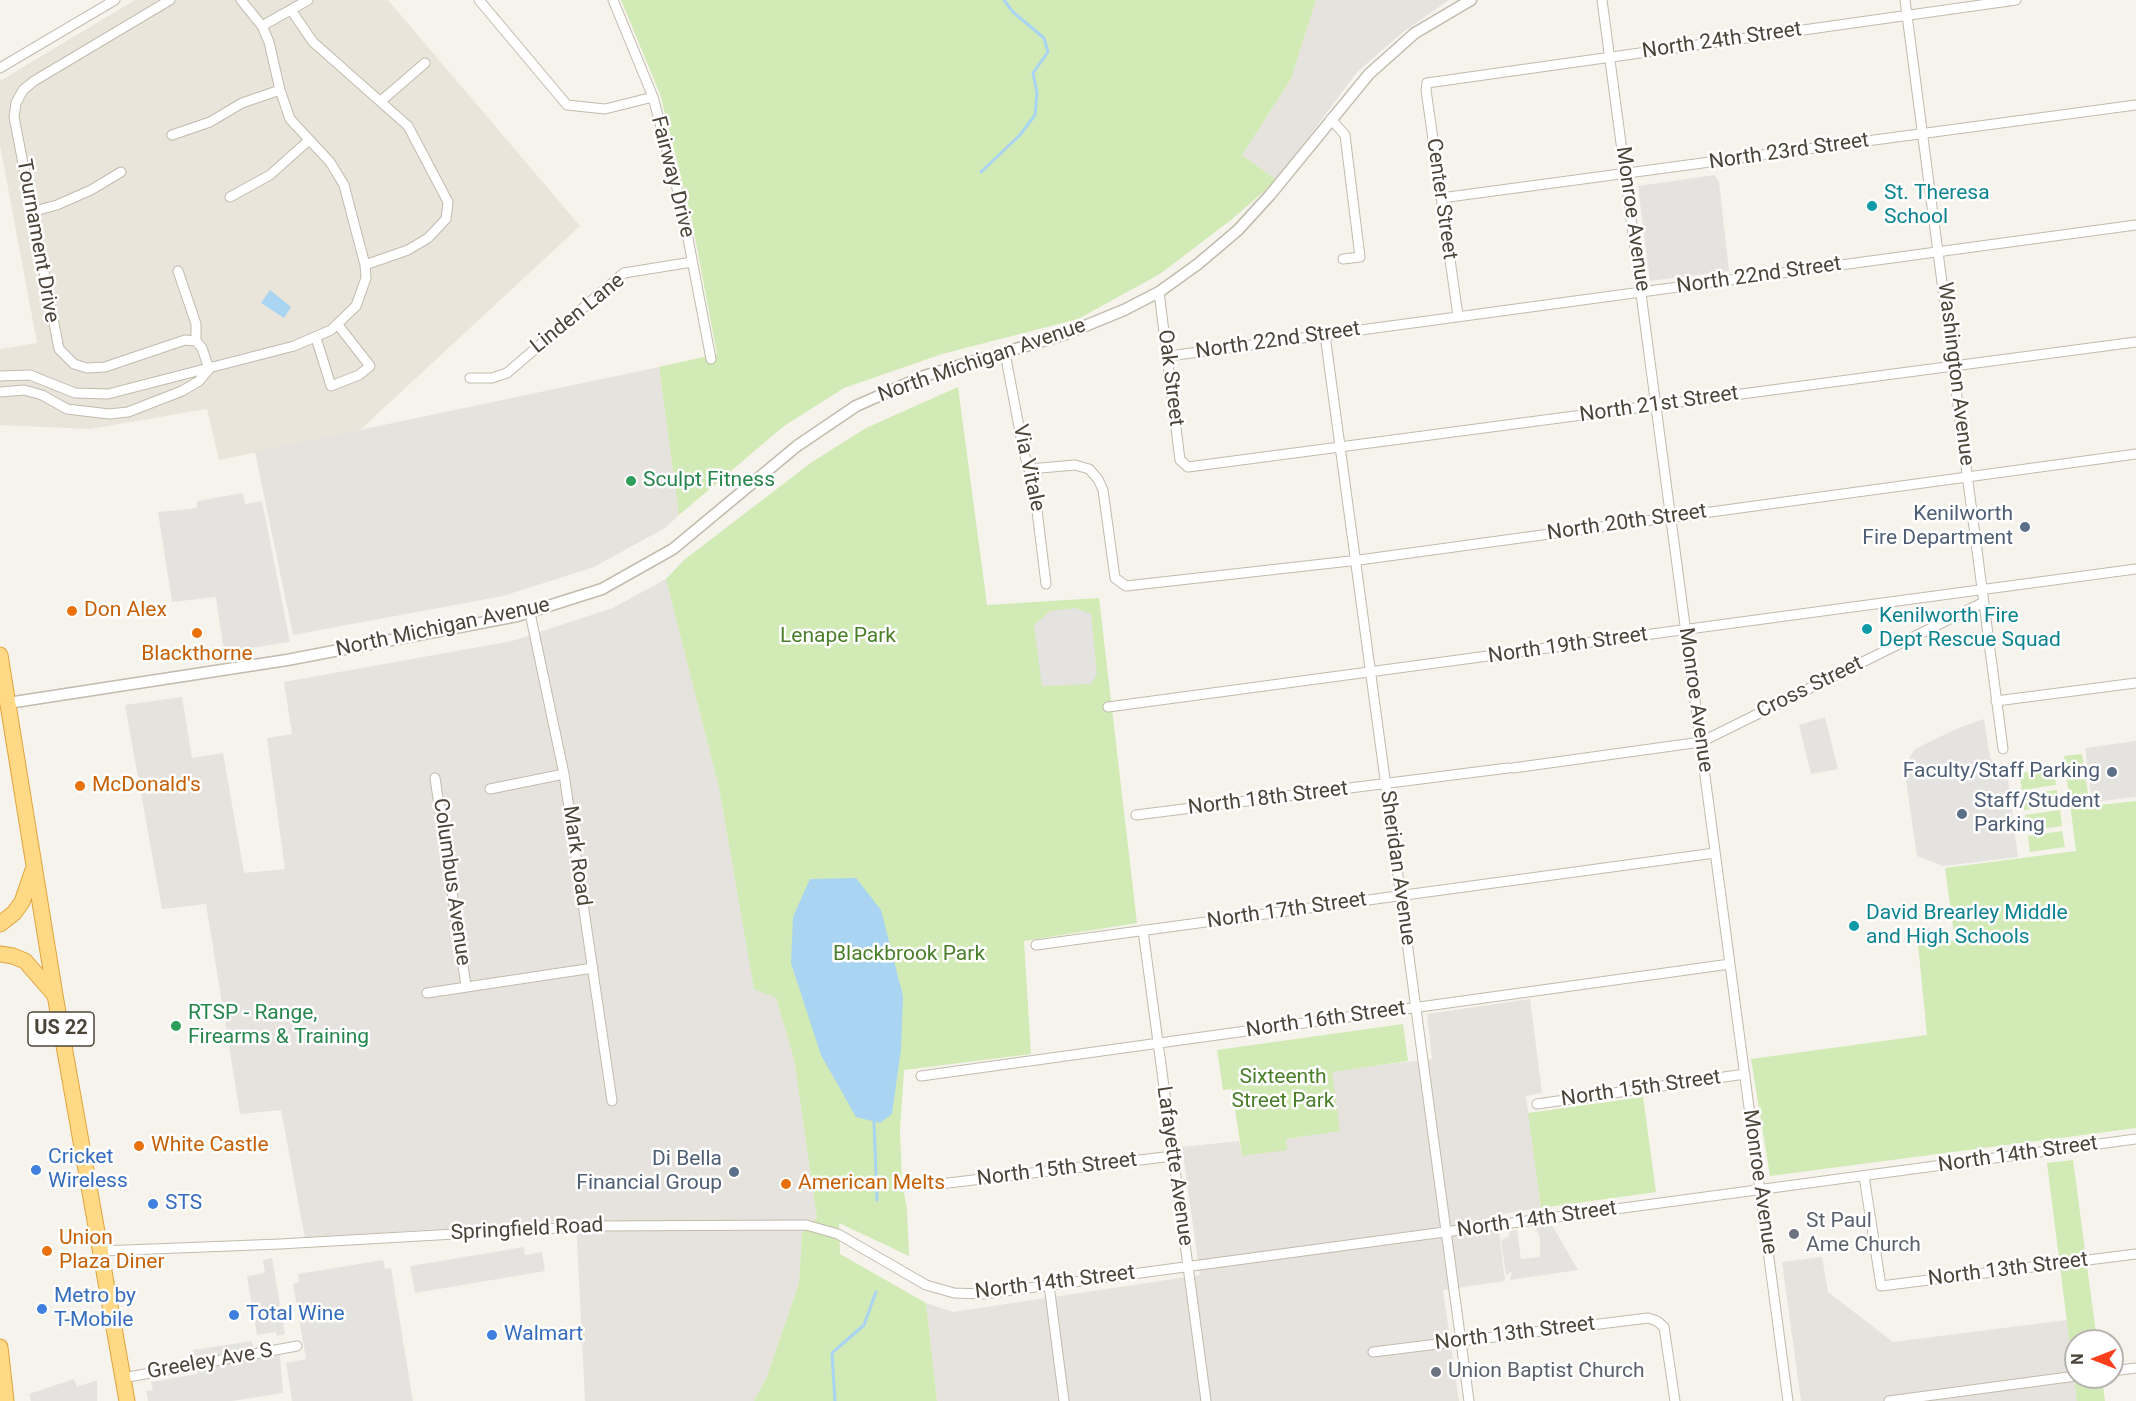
<!DOCTYPE html>
<style>
body{margin:0}
#map{position:relative;width:2136px;height:1401px;overflow:hidden;background:#f6f3ec;font-family:Roboto,sans-serif}
canvas{display:block}
.north{position:absolute;left:2064px;top:1329px;width:60px;height:60px;box-sizing:border-box;background:#fff;border:2px solid #b7b4b0;border-radius:50%;rotate:270deg;font-size:16px;font-weight:700;line-height:24px;text-align:center;color:#4b4439}
.north::after{content:'';display:block;margin:auto;width:21px;height:27px;background:#fc3f1d;clip-path:polygon(50% 0,100% 100%,50% 72%,0 100%)}
</style>
<div id="map">
<canvas width="2136" height="1401"></canvas>
<div class="north">N</div>
</div>
<script>
const c = document.querySelector('canvas').getContext('2d');
c.lineJoin = 'round';
function fill(path, color) {
  c.fillStyle = color;
  c.fill(path, 'evenodd');
}
function poly(rows) {
  const path = new Path2D();
  for (const r of rows) {
    path.moveTo(r[0], r[1]);
    for (let i = 2; i < r.length; i += 2) path.lineTo(r[i], r[i + 1]);
  }
  return path;
}
function strokePath(path, color, width, dash) {
  c.strokeStyle = color;
  c.lineWidth = width;
  c.lineCap = dash ? 'butt' : 'round';
  c.setLineDash(dash || []);
  c.stroke(path);
}
function label(font, color, halo, rows, align = 'center') {
  c.font = font + ' Roboto,sans-serif';
  c.lineWidth = 5;
  c.setLineDash([]);
  c.textBaseline = 'middle';
  c.strokeStyle = halo;
  c.fillStyle = color;
  for (const [text, x, y, turn = 0] of rows) {
    c.save();
    c.translate(x, y);
    c.rotate((+turn || 0) * Math.PI / 180);
    c.textAlign = isNaN(turn) ? turn : align;
    if (halo) c.strokeText(text, 0, 0);
    c.fillText(text, 0, 0);
    c.restore();
  }
}
fill(poly([
 [135,0,388,0,580,226,359,431,219,460,207,409,89,429,0,425,0,349,37,343,0,145,0,81]
]), '#eae5da');
fill(poly([
 [1316,0,1449,0,1402,33,1357,72,1277,180,1242,155,1291,79],
 [659,367,679,515,665,528,594,567,503,596,293,635,255,452],
 [666,579,719,788,754,988,776,998,794,1059,817,1218,802,1232,799,1283,767,1376,754,1401,585,1401,576,1220,305,1238,281,1110,240,1114,206,904,162,909,125,705,182,697,192,758,223,753,244,873,285,869,267,738,292,734,284,682,512,641,613,608],
 [1530,999,1542,1093,1526,1096,1541,1208,1497,1215,1505,1281,1443,1290,1459,1401,937,1401,926,1303,953,1312,1200,1275,1182,1147,1239,1141,1242,1156,1287,1149,1286,1139,1339,1131,1331,1071,1432,1059,1427,1014],
 [1822,1257,1828,1292,1893,1342,2067,1320,2077,1401,1801,1401,1782,1262]
]), '#e6e2dd');
fill(poly([
 [621,0,1316,0,1291,79,1242,155,1277,180,1231,220,1160,274,1078,319,942,354,844,388,784,426,679,515,659,367,717,354,691,216,660,94],
 [958,387,987,605,1099,598,1137,923,1024,941,1031,1054,904,1070,900,1130,902,1183,907,1208,909,1256,839,1223,840,1254,926,1303,937,1401,754,1401,767,1376,799,1283,802,1232,817,1218,794,1059,776,998,754,989,719,788,666,579,684,560,812,462,866,428],
 [2082,754,2090,806,2136,801,2136,1128,1770,1176,1751,1059,1927,1035,1918,944,1955,940,1945,868,2076,851,2064,756],
 [2054,769,2056,785,2022,790,2019,773],
 [2057,790,2059,806,2024,810,2022,794],
 [2060,810,2062,826,2027,831,2025,815],
 [2062,831,2065,847,2030,852,2028,836],
 [1403,1024,1408,1061,1332,1072,1340,1131,1286,1139,1287,1150,1242,1156,1232,1089,1223,1090,1217,1050],
 [1643,1097,1656,1192,1541,1208,1528,1113],
 [2073,1160,2097,1341,2076,1341,2076,1377,2102,1377,2105,1401,2077,1401,2047,1163]
]), '#d2eab5');
fill(poly([
 [1715,175,1719,182,1729,271,1650,281,1638,186],
 [243,493,245,504,262,501,290,642,224,652,216,597,172,602,158,512,197,508,197,501],
 [1075,608,1091,614,1097,674,1091,684,1042,686,1034,625,1050,611],
 [1825,717,1838,769,1811,774,1799,725],
 [1984,719,1990,758,2007,772,2018,857,1943,866,1917,856,1904,767,1915,749,1956,729],
 [2136,741,2136,797,2092,802,2085,748],
 [1552,1225,1578,1270,1510,1280,1512,1272,1506,1275,1501,1241,1509,1236,1509,1231,1517,1230,1521,1259,1540,1257,1540,1238,1536,1228],
 [524,1247,525,1255,542,1252,545,1271,415,1293,410,1266],
 [272,1258,285,1334,277,1336,276,1332,257,1335,247,1276,265,1273,263,1260],
 [383,1260,385,1269,391,1268,413,1401,292,1401,286,1363,306,1359,293,1284,299,1282,298,1274],
 [252,1341,255,1359,280,1355,283,1393,232,1401,148,1401,146,1391,153,1390,151,1382,197,1374,193,1350],
 [74,1379,77,1387,97,1380,97,1401,31,1401,29,1394]
]), '#e5e3e0');
fill(poly([
 [270,290,291,307,284,318,261,303],
 [856,878,881,910,903,996,901,1049,892,1114,880,1123,856,1117,821,1055,791,963,793,917,810,879]
]), '#a9d4f2');
strokePath(poly([
 [981,172,1020,135,1035,115,1037,93,1033,73,1048,52,1044,38,1013,12,1004,0],
 [874,1122,877,1200],
 [835,1401,832,1353,864,1325,876,1292]
]), '#a9d4f2', 3);
const minor = poly([
 [170,0,34,81,23,90,16,103,14,117,59,349,74,364,87,368,105,367,185,340,196,341,202,348,209,369],
 [479,0,567,105,605,109,653,97],
 [613,0,653,97,682,207,711,359],
 [1602,0,1788,1401],
 [1905,0,2003,749],
 [291,10,313,42,408,126,448,202,446,219,428,238,408,250,365,265],
 [262,26,308,0],
 [0,68,115,0],
 [381,101,425,63],
 [1331,119,1345,135,1360,257,1343,259],
 [172,135,210,122,242,103,280,90],
 [230,197,270,175,308,141],
 [1441,198,2136,105],
 [31,212,57,205,91,190,121,172],
 [178,271,196,324,196,341],
 [1159,292,1180,460,1188,467,2136,342],
 [1458,316,1426,90,1427,83,2016,0],
 [1325,335,1469,1401],
 [316,338,331,386,359,375,370,366,338,325],
 [1005,353,1024,453,1034,486,1046,584],
 [1169,356,2136,225],
 [0,376,30,375,75,393,108,394,294,346,331,330,356,306,366,278,365,265,344,185,330,162,290,119,280,90,269,42,262,26,241,0],
 [470,378,492,378,507,373,624,273,692,262],
 [0,392,24,390,42,395,67,409,109,414,128,412,182,391,199,381,209,369],
 [1029,469,1075,465,1089,469,1098,479,1103,490,1115,578,1126,586,1359,560,2136,454],
 [530,613,564,774,612,1101],
 [1996,701,2136,683],
 [1108,707,2136,569],
 [1513,768,1701,742,1984,602],
 [435,778,466,986],
 [490,789,564,774],
 [1136,815,1508,768],
 [1143,930,1206,1401],
 [1036,945,1715,853],
 [427,993,593,968],
 [921,1076,1730,964],
 [1537,1104,1745,1074],
 [1864,1176,1881,1286,2136,1254],
 [940,1184,1173,1156],
 [101,1251,280,1244,595,1226,806,1225,838,1234,926,1285,954,1293,984,1294,2136,1139],
 [1049,1285,1064,1401],
 [1373,1352,1648,1318,1657,1321,1664,1327,1675,1401],
 [2112,1371,2136,1368],
 [123,1378,297,1346],
 [1889,1401,2076,1376]
]);
const tertiary = poly([
 [8,703,287,660,517,616,602,589,673,549,797,446,856,406,924,376,1063,335,1124,310,1159,292,1198,264,1238,230,1270,195,1369,74,1415,33,1471,0]
]);
const trunk = poly([
 [0,655,55,995,127,1401],
 [0,924,14,913,22,902,33,870],
 [0,954,13,956,25,961,53,993],
 [0,1347,6,1401]
]);
strokePath(minor, '#c2bbae', 11);
strokePath(tertiary, '#c2bbae', 13);
strokePath(trunk, '#e0a43c', 17);
strokePath(minor, '#fff', 9);
strokePath(tertiary, '#fff', 10);
strokePath(trunk, '#ffd985', 15);
for (const [x, y, r, color] of [
 [1872,206,6,"#0f9aa8"],
 [631,481,6,"#2e9e5b"],
 [2025,527,6,"#5c6f8a"],
 [72,611,6,"#e8710a"],
 [1867,629,6,"#0f9aa8"],
 [197,633,6,"#e8710a"],
 [2112,772,6,"#5c6f8a"],
 [80,786,6,"#e8710a"],
 [1962,814,6,"#5c6f8a"],
 [1854,926,6,"#0f9aa8"],
 [176,1026,6,"#2e9e5b"],
 [139,1146,6,"#e8710a"],
 [36,1170,6,"#3f7fe0"],
 [734,1172,6,"#5c6f8a"],
 [786,1184,6,"#e8710a"],
 [153,1204,6,"#3f7fe0"],
 [1794,1234,6,"#6b7280"],
 [47,1251,6,"#e8710a"],
 [42,1309,6,"#3f7fe0"],
 [234,1315,6,"#3f7fe0"],
 [492,1335,6,"#3f7fe0"],
 [1436,1372,6,"#6b7280"]
]) {
  const dot = new Path2D();
  dot.arc(x, y, r, 0, 2 * Math.PI);
  c.fillStyle = color;
  c.fill(dot);
  strokePath(dot, '#fff', 2);
}
for (const [x, y, w] of [
 [61,1029,66]
]) {
  const box = new Path2D();
  box.roundRect(x - w / 2, y - 17, w, 34, 4.5);
  c.fillStyle = '#fff';
  c.fill(box);
  strokePath(box, '#4b4439', 1.5);
}
label('bold 20px', '#4b4439', null, [
 ["US 22",61,1029]
]);
label('21px', '#4b4439', '#fff', [
 ["North 24th Street",1722,41,-8],
 ["North 23rd Street",1789,152,-8],
 ["Fairway Drive",672,177,76],
 ["Center Street",1441,199,82],
 ["Monroe Avenue",1632,219,82],
 ["Tournament Drive",37,241,80],
 ["North 22nd Street",1759,276,-8],
 ["Linden Lane",578,314,-39],
 ["North 22nd Street",1278,341,-8],
 ["North Michigan Avenue",982,361,-19],
 ["Washington Avenue",1955,374,83],
 ["Oak Street",1170,378,83],
 ["North 21st Street",1659,405,-8],
 ["Via Vitale",1028,468,78],
 ["North 20th Street",1627,523,-8],
 ["North Michigan Avenue",443,628,-12],
 ["North 19th Street",1568,646,-8],
 ["Cross Street",1810,688,-26],
 ["Monroe Avenue",1695,700,82],
 ["North 18th Street",1268,799,-7],
 ["Mark Road",576,856,82],
 ["Sheridan Avenue",1397,868,82],
 ["Columbus Avenue",451,882,82],
 ["North 17th Street",1287,911,-8],
 ["North 16th Street",1326,1020,-8],
 ["North 15th Street",1641,1089,-8],
 ["North 14th Street",2018,1155,-8],
 ["Lafayette Avenue",1174,1166,82],
 ["North 15th Street",1057,1170,-7],
 ["Monroe Avenue",1759,1182,82],
 ["North 14th Street",1537,1220,-8],
 ["Springfield Road",527,1230,-3],
 ["North 13th Street",2008,1270,-7],
 ["North 14th Street",1055,1283,-7],
 ["North 13th Street",1515,1334,-7],
 ["Greeley Ave S",210,1362,-10]
]);
label('21px', '#0d838f', '#fff', [
 ["St. Theresa",1884,194],
 ["School",1884,218],
 ["Kenilworth Fire",1879,617],
 ["Dept Rescue Squad",1879,641],
 ["David Brearley Middle",1866,914],
 ["and High Schools",1866,938]
], 'left');
label('21px', '#27864d', '#fff', [
 ["Sculpt Fitness",643,481],
 ["RTSP - Range,",188,1014],
 ["Firearms & Training",188,1038]
], 'left');
label('21px', '#4e5e75', '#fff', [
 ["Kenilworth",2013,515],
 ["Fire Department",2013,539],
 ["Faculty/Staff Parking",2100,772],
 ["Staff/Student",1974,802,"left"],
 ["Parking",1974,826,"left"],
 ["Di Bella",722,1160],
 ["Financial Group",722,1184]
], 'right');
label('21px', '#c56008', '#fff', [
 ["Don Alex",84,611],
 ["Blackthorne",197,655,"center"],
 ["McDonald's",92,786],
 ["White Castle",151,1146],
 ["American Melts",798,1184],
 ["Union",59,1239],
 ["Plaza Diner",59,1263]
], 'left');
label('21px', '#4a7f2a', '#fff', [
 ["Lenape Park",838,637],
 ["Blackbrook Park",909,955],
 ["Sixteenth",1283,1078],
 ["Street Park",1283,1102]
]);
label('21px', '#366cbe', '#fff', [
 ["Cricket",48,1158],
 ["Wireless",48,1182],
 ["STS",165,1204],
 ["Metro by",54,1297],
 ["T-Mobile",54,1321],
 ["Total Wine",246,1315],
 ["Walmart",504,1335]
], 'left');
label('21px', '#5b616d', '#fff', [
 ["St Paul",1806,1222],
 ["Ame Church",1806,1246],
 ["Union Baptist Church",1448,1372]
], 'left');
</script>
